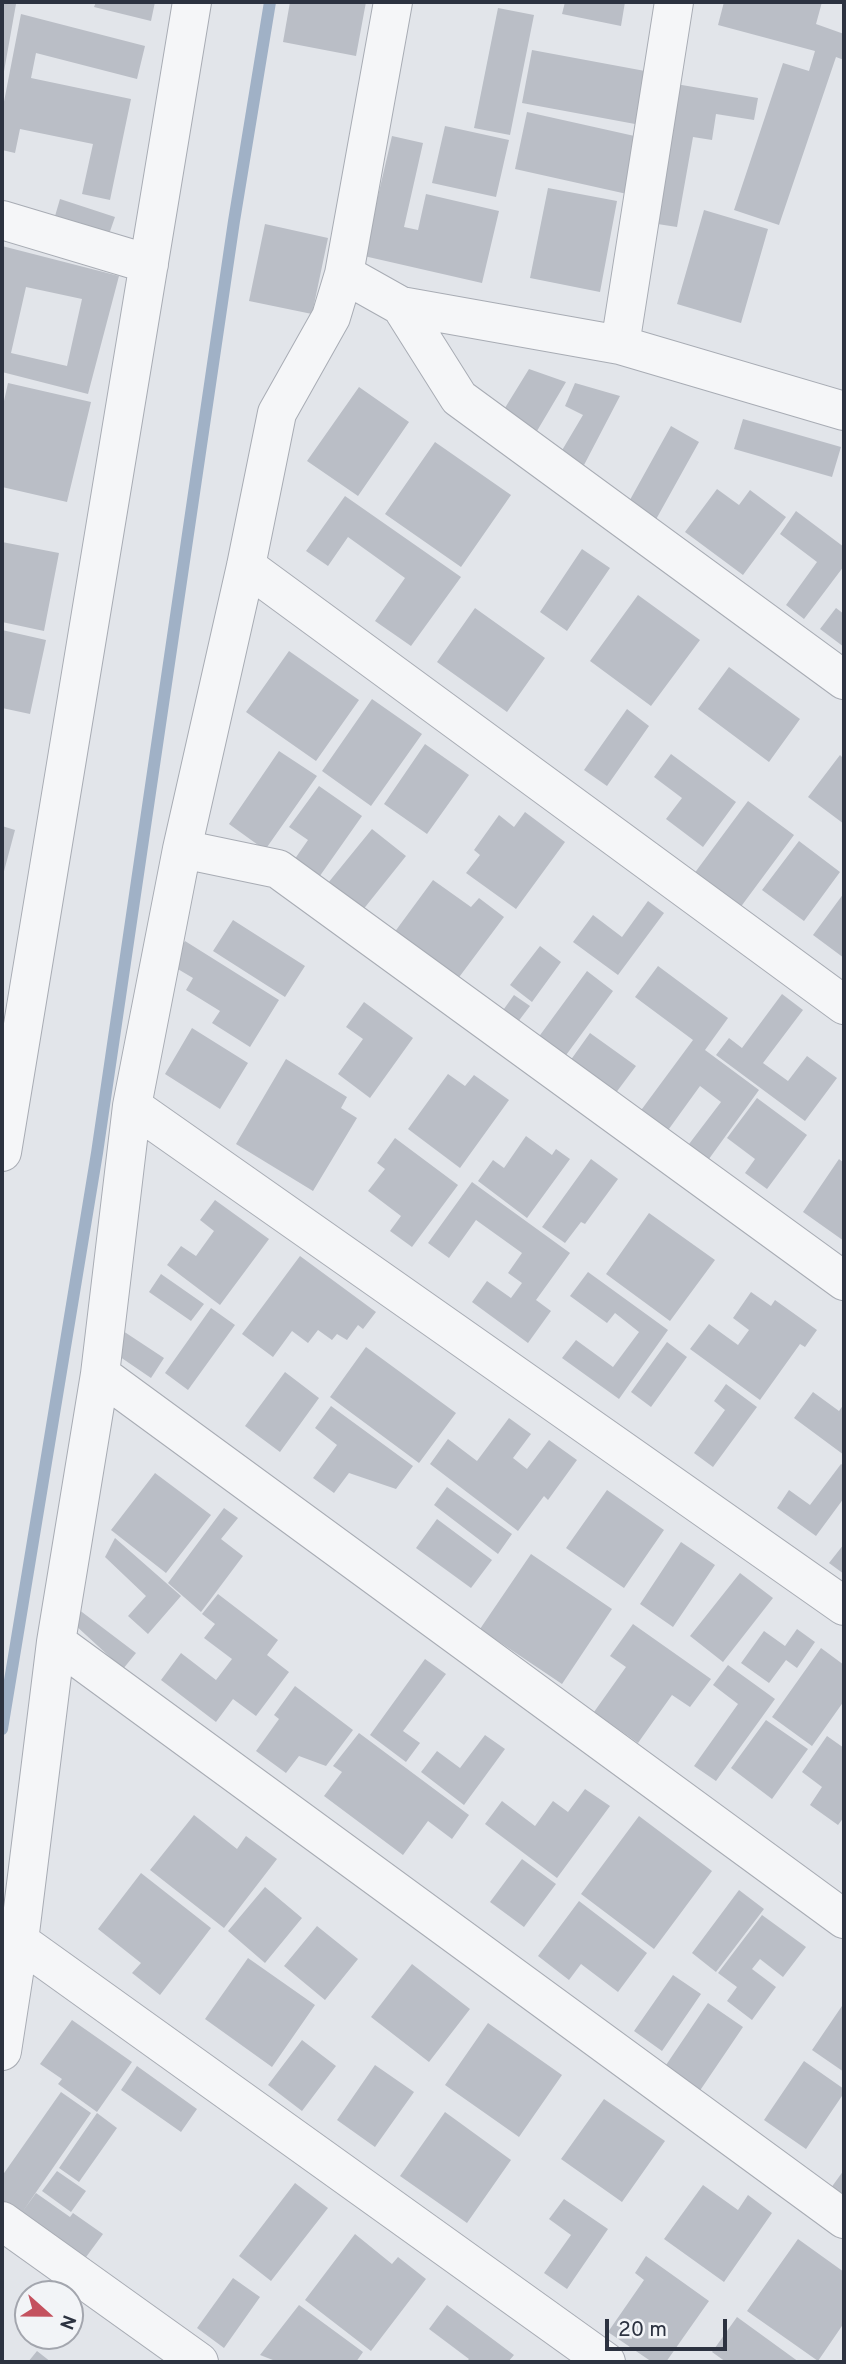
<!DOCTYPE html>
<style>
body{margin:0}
#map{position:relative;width:846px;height:2364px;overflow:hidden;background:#e2e5ea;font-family:Overpass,sans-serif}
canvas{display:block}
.frame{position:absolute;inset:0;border:4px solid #2c3240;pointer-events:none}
.north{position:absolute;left:14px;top:2280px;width:70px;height:70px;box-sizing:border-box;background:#f2f4f7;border:2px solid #a3a6ae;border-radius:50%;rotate:111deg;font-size:19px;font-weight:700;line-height:28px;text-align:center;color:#2c3240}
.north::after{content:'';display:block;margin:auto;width:24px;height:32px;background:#c4525f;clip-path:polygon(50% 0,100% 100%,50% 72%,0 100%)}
.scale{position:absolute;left:605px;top:2319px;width:122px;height:32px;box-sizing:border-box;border:4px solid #2c3240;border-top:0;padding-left:9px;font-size:21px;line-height:24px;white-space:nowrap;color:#2c3240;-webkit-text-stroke:5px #f2f4f7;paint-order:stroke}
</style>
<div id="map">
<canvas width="846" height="2364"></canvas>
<div class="frame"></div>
<div class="north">N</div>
<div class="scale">20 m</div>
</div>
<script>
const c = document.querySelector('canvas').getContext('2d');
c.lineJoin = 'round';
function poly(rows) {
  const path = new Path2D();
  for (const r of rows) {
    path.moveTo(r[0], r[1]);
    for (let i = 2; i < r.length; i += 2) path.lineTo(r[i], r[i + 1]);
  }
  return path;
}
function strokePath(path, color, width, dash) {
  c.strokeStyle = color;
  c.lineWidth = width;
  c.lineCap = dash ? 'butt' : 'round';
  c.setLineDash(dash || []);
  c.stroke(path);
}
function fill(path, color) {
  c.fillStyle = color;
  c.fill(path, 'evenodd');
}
strokePath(poly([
 [2,1729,97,1153,234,221,270,2]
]), '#a0b1c6', 12);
fill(poly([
 [2,2,16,4,3,77,2,77],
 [96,2,155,2,151,21,94,7],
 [290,2,366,2,356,56,283,42],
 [565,2,625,2,621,26,562,14],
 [724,2,822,2,816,24,844,34,844,60,836,57,779,225,734,210,783,63,809,71,815,51,718,25],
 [498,8,534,15,510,135,474,128],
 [21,14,145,46,137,79,36,53,31,78,131,99,110,200,82,194,93,144,20,129,15,153,2,150,2,112],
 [532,50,645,71,635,124,522,103],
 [676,84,758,98,754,120,716,114,712,140,693,137,677,227,651,223],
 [527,112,639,137,627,194,515,169],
 [445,126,509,140,496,197,432,183],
 [392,136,423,143,404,227,418,230,426,194,499,211,482,283,364,256],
 [548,188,617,201,600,292,530,278],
 [60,199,115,217,107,240,53,223],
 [704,210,768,229,741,323,677,304],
 [265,224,328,238,312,314,249,301],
 [2,246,119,276,88,394,2,372],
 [26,287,82,299,67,366,11,353],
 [529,369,566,382,534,436,500,416],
 [8,383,91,402,67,502,2,487,2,410],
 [575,383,620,396,584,465,561,452,583,415,565,406],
 [359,387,409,422,358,496,307,461],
 [743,419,841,447,832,477,734,449],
 [671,426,699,442,654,523,626,507],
 [435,442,511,495,461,567,385,514],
 [717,489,739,505,750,490,786,517,743,575,685,532],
 [345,496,461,577,411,646,375,621,405,578,348,537,328,566,306,551],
 [796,511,844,547,844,566,804,619,786,605,817,562,780,534],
 [2,542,59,553,44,631,2,622],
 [582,549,610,568,567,631,540,612],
 [638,595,700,640,651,706,590,661],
 [475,608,545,658,507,712,437,662],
 [836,608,844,614,844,647,820,629],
 [2,630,46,640,30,714,2,708],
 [289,651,359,700,316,761,246,712],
 [729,667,800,719,769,762,698,709],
 [372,699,422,734,371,806,322,771],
 [627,709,649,726,607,786,584,770],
 [425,744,469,775,427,834,384,804],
 [279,751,317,776,265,850,229,824],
 [671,754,736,802,703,847,666,819,682,798,654,777],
 [840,755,844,759,844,824,808,797],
 [319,786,362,816,317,880,292,863,308,840,289,827],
 [748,801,794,835,734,916,688,882],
 [525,812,565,842,516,909,466,873,480,855,474,850,499,815,514,827],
 [2,826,15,830,3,875,2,875],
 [372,829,406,856,362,911,328,883],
 [799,841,840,872,804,921,762,890],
 [433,880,471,907,479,898,504,917,454,984,391,937],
 [844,893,844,958,813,935],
 [648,901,664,913,618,975,573,942,593,915,622,937],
 [233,920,305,966,285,997,213,951],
 [185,941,279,1000,250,1047,212,1023,220,1011,186,990,193,978,171,965],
 [540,946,561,962,532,1002,510,985],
 [658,966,728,1018,705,1050,759,1090,706,1163,686,1148,721,1102,700,1086,666,1133,639,1113,693,1040,635,997],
 [587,971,613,991,561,1062,535,1042],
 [782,994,803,1010,763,1063,788,1081,807,1056,837,1078,805,1121,716,1055,729,1038,742,1048],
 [514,995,530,1006,511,1031,496,1020],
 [364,1002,413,1038,370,1098,338,1074,363,1039,346,1027],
 [192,1028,248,1063,220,1109,165,1074],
 [590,1033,636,1066,609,1102,565,1068],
 [286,1059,347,1097,341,1108,357,1118,313,1191,236,1144],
 [448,1074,465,1086,474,1075,509,1100,460,1168,408,1129],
 [757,1098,807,1135,767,1189,745,1173,755,1159,727,1138],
 [526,1136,552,1155,556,1149,570,1159,527,1218,478,1181,493,1160,504,1168],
 [395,1138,458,1185,412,1247,390,1231,401,1216,368,1191,385,1169,377,1163],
 [591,1159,618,1179,585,1224,581,1222,565,1243,542,1227],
 [839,1159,844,1163,844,1241,803,1212],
 [472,1182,570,1253,536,1300,551,1311,528,1343,472,1302,487,1281,511,1298,522,1283,508,1273,522,1253,476,1220,449,1258,428,1243],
 [215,1200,269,1239,220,1305,167,1265,181,1246,196,1256,214,1231,200,1220],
 [649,1213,715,1260,670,1321,606,1274],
 [300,1256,376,1312,363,1329,358,1325,347,1340,337,1334,332,1340,318,1330,308,1343,292,1331,273,1357,242,1334],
 [588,1272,668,1330,619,1399,562,1358,576,1340,613,1367,639,1332,615,1313,607,1323,570,1296],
 [161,1274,204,1304,191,1321,149,1292],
 [751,1292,771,1306,775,1300,817,1330,805,1347,800,1344,760,1400,690,1349,709,1324,738,1345,749,1330,733,1318],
 [211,1308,235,1325,188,1390,165,1373],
 [120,1329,164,1358,151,1378,107,1348],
 [667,1342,687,1357,651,1407,631,1392],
 [366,1347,456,1413,419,1463,330,1397],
 [285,1372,319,1398,280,1452,245,1426],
 [726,1384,757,1407,713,1467,694,1453,725,1410,714,1401],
 [813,1392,839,1411,844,1404,844,1455,794,1418],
 [331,1406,413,1466,396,1489,349,1473,334,1493,313,1478,337,1445,315,1428],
 [509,1418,531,1434,513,1458,527,1469,549,1440,577,1460,548,1500,544,1496,518,1531,430,1464,448,1439,477,1461],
 [841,1464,844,1466,844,1498,816,1536,777,1508,789,1490,810,1505],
 [155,1473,211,1515,166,1573,111,1530],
 [447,1487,512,1534,498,1554,434,1505],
 [607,1490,664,1530,624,1588,566,1548],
 [224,1508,238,1518,221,1539,243,1556,201,1612,168,1583],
 [437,1519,492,1560,471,1588,416,1548],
 [115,1538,181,1596,148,1634,128,1616,146,1596,105,1557],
 [681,1542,715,1565,673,1627,640,1604],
 [844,1544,844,1574,829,1563],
 [531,1554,612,1609,562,1684,480,1629],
 [740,1573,773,1598,723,1662,690,1636],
 [218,1594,278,1640,267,1655,289,1672,256,1716,233,1699,216,1722,161,1680,181,1653,216,1680,232,1659,204,1638,215,1624,202,1614],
 [74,1606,136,1653,123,1669,74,1624],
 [633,1624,711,1679,690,1707,672,1695,638,1743,594,1712,626,1667,610,1656],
 [797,1629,815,1642,797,1668,786,1660,769,1683,741,1663,764,1631,785,1646],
 [821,1648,844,1665,844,1701,812,1746,772,1717],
 [425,1659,446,1674,403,1731,420,1743,406,1762,370,1735],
 [728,1665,775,1699,716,1781,694,1766,738,1704,713,1685],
 [295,1686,353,1730,326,1766,299,1756,286,1773,256,1751,279,1719,274,1715],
 [766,1720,808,1749,772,1799,731,1768],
 [359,1733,469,1815,452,1839,428,1821,403,1855,324,1796,342,1772,333,1766],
 [485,1735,505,1749,464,1805,421,1772,437,1751,460,1768],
 [827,1736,844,1748,844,1817,838,1825,810,1805,822,1787,802,1772],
 [585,1789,610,1806,557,1878,485,1824,502,1801,535,1826,553,1801,568,1812],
 [194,1815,237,1849,246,1836,277,1859,224,1928,150,1870],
 [639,1816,712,1871,654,1949,581,1894],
 [522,1859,556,1884,524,1927,490,1902],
 [141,1873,211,1928,160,1995,132,1973,141,1963,98,1929],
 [265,1887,302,1918,265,1963,228,1931],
 [739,1890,764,1909,716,1972,692,1953],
 [579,1901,647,1953,618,1992,581,1964,569,1980,538,1956],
 [762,1915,806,1947,783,1977,760,1959,752,1969,776,1987,752,2020,727,2001,737,1987,718,1973],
 [317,1926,358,1959,325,2000,284,1966],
 [248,1958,315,2005,272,2067,205,2019],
 [412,1964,470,2009,429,2062,371,2017],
 [673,1975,701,1994,662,2051,634,2031],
 [708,2003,743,2027,699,2092,664,2068],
 [844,2003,844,2072,812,2050],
 [72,2020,132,2062,97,2112,58,2084,62,2079,40,2064],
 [488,2023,562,2075,519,2137,445,2085],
 [302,2040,336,2066,302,2111,268,2085],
 [804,2061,844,2089,844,2093,806,2149,764,2120],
 [375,2065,414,2092,375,2147,337,2120],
 [137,2066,197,2109,181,2132,121,2090],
 [61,2092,91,2113,23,2211,36,2193,70,2217,73,2213,103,2234,78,2268,2,2207,2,2176],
 [604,2099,665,2141,622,2202,561,2159],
 [445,2112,511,2160,467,2223,400,2176],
 [97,2113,117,2128,79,2182,59,2168],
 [844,2170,844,2204,828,2192],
 [57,2171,86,2191,71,2212,42,2191],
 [295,2183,328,2208,271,2281,239,2256],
 [703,2185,738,2210,748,2195,772,2213,724,2282,664,2239],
 [564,2199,608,2229,567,2289,544,2273,571,2235,549,2219],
 [355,2234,392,2264,398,2257,426,2279,371,2351,305,2300],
 [798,2239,844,2272,844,2323,818,2361,747,2311],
 [646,2256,709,2301,666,2362,652,2362,608,2332,644,2280,635,2273],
 [233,2278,260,2297,224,2348,197,2328],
 [299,2305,363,2352,356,2362,278,2362,260,2355],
 [447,2305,514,2355,508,2362,466,2362,469,2359,429,2329],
 [737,2317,799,2362,726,2362,712,2352],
 [37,2351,51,2362,28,2362]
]), '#babec6');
const minor = poly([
 [2,220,149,264],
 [344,274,401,306,620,345,844,411],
 [401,306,459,398,844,680],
 [620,345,674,2],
 [246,566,844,1005],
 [182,849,278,869,844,1281],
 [132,1106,844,1606],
 [2,1152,192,2],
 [100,1374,844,1919],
 [56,1642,844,2219],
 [19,1941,606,2362],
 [2,2051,19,1941,56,1642,100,1374,132,1106,182,849,246,566,277,413,331,317,344,274,393,2],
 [2,2221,199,2362]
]);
strokePath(minor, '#a8acb4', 40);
strokePath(minor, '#f5f6f8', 38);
</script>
